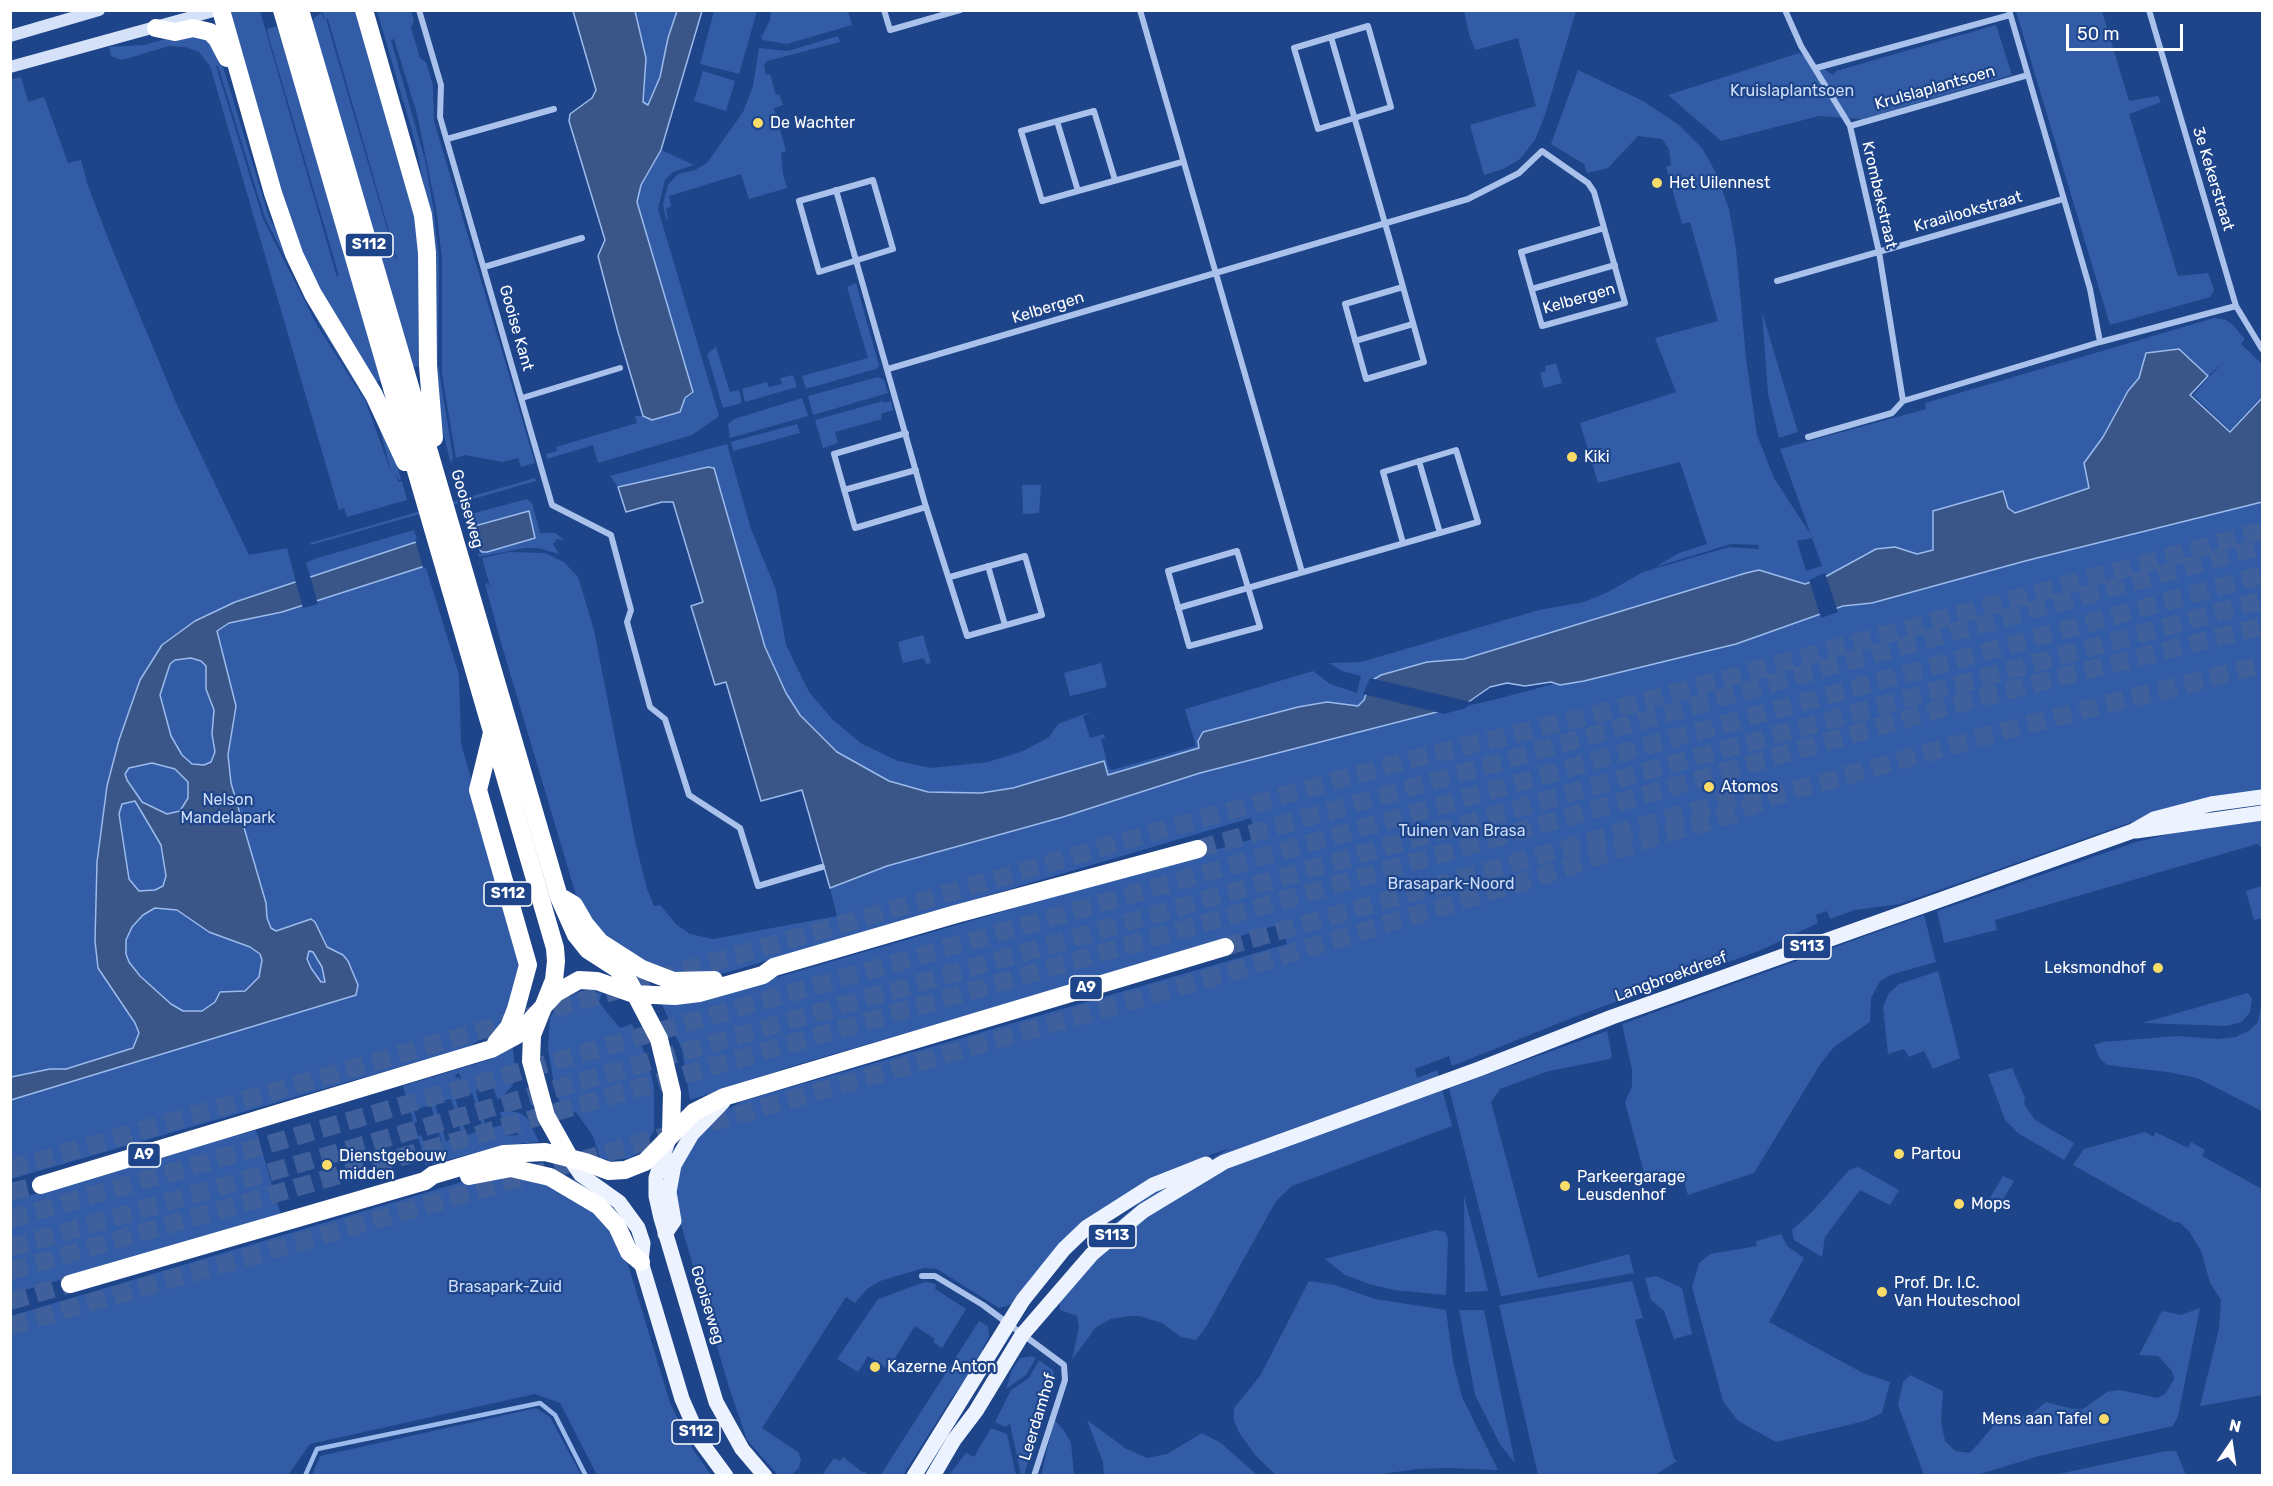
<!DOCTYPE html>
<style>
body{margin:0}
#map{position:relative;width:2273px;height:1486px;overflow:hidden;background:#1e4489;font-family:Rubik,sans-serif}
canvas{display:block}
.frame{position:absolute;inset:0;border:12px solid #fff;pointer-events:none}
.north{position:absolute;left:2201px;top:1414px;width:60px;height:60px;-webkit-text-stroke:4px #1e4489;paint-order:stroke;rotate:13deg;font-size:16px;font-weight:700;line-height:24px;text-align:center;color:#fff}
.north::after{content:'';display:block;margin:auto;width:21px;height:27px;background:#fff;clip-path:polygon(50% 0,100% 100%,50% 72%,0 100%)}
.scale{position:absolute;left:2066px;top:24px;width:117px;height:27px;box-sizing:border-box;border:3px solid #fff;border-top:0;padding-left:8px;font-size:18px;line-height:21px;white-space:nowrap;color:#fff;-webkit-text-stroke:4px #1e4489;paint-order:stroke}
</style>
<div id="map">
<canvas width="2273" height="1486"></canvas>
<div class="frame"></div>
<div class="north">N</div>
<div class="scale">50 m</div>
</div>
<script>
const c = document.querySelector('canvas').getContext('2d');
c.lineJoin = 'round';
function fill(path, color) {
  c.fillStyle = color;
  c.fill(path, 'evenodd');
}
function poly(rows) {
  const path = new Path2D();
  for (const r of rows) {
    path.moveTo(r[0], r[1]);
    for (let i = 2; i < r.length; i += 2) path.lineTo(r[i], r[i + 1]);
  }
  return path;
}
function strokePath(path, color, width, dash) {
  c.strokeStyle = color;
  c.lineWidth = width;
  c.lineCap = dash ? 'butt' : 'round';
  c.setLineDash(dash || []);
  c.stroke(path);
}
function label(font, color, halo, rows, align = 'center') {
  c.font = font + ' Rubik,sans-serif';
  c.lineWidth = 4.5;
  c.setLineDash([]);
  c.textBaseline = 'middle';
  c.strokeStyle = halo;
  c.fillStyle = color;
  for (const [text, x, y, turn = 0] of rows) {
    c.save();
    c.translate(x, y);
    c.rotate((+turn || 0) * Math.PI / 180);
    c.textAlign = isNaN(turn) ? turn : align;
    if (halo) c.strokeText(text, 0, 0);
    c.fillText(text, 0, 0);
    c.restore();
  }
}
fill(poly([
 [231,11,260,11,337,277,339,276,269,38,267,29,277,26,381,380,376,382,340,330,286,218],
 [322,11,359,11,408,180,419,236,419,366,413,367,312,20,321,13,325,22],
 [326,19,328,19,397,259,396,259],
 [377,11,411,11,414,21,411,28,420,58,426,62,433,85,434,121,535,463,521,467,518,458,503,462,465,455,456,458,442,374,442,259,436,208,417,114,394,39,391,40,425,160,434,212,439,259,438,364,453,457,451,464,438,412,427,201,416,145],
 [635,11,677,11,668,38,660,77,648,105,643,102,646,58],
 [714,11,757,11,739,74,700,64],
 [771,11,848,11,852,25,787,44,763,40,761,38,770,20],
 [1464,11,1576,11,1545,115,1535,140,1520,159,1503,169,1484,175,1470,125,1536,106,1518,38,1476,50,1470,38],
 [2016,11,2102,11,2129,101,2158,96,2161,102,2129,114,2178,276,2208,273,2214,290,2210,297,2110,325],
 [1996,25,2012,75,1862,119,1819,116,1721,141,1668,95,1799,53,1833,75,1836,71],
 [193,34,211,43,220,57,269,217,388,436,401,479,399,480,396,473,398,482,402,481,407,500,347,517,344,508,339,510,210,66,199,52,185,47,169,46,122,60,111,56,109,47,144,45,176,36],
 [216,66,218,66,265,218,319,324,367,402,380,430,392,475,366,402,317,325,263,219],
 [838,36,840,42,767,61,764,65,766,75,770,74,776,95,779,94,783,105,774,108,786,151,781,153,783,174,787,188,749,199,741,174,669,196,671,207,666,208,668,219,666,220,663,204,668,185,678,174,695,170,707,163,743,112,753,86,759,48,788,51],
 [1578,70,1643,101,1679,125,1702,148,1716,173,1729,209,1736,249,1746,358,1757,435,1774,478,1811,535,1780,449,1926,409,1925,403,2214,318,2226,320,2232,324,2245,339,2241,344,2262,364,2262,396,2230,430,2193,395,2223,362,2208,376,2179,349,2139,378,2128,391,2103,437,2084,463,2089,488,2015,513,2008,508,2003,491,1934,537,1933,550,1917,554,1895,547,1866,553,1830,574,1805,584,1746,573,1464,659,1398,669,1381,675,1371,681,1364,700,1358,706,1327,702,1298,707,1203,732,1200,748,1108,775,1104,761,1013,788,985,793,928,792,889,781,837,752,800,715,786,693,765,647,714,468,708,467,618,487,610,476,727,444,751,529,776,590,786,645,809,692,832,719,862,744,898,761,931,768,988,762,1023,751,1049,737,1058,724,1093,711,1083,716,1090,738,1104,734,1105,738,1101,739,1109,769,1112,770,1196,746,1185,709,1313,671,1330,684,1357,693,1361,676,1342,671,1329,663,1361,662,1539,610,1584,602,1608,592,1643,572,1729,547,1759,549,1758,545,1731,544,1655,567,1679,553,1707,544,1680,462,1598,483,1580,423,1676,392,1655,338,1718,321,1690,222,1682,224,1666,167,1671,165,1669,149,1662,139,1638,136,1608,168,1587,173,1584,164,1551,144],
 [1812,538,1822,566,1806,571,1797,541],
 [703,71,735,81,726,111,694,101],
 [21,77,28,102,44,97,68,163,81,160,88,186,113,251,177,405,249,555,287,548,302,605,425,565,459,675,461,743,512,925,521,978,499,1027,469,1047,11,1179,10,80],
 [661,150,694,165,673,172,665,180,658,209,719,416,692,435,598,463,593,445,547,459,546,454,557,451,556,447,637,423,635,416,643,416,652,420,693,394,637,202,641,185],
 [856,283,879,366,876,369,806,389,802,376,868,358,847,287],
 [1762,312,1798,432,1779,438,1768,394],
 [716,347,730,392,739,390,742,403,723,408,707,354],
 [1556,363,1562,383,1544,388,1540,373,1546,371,1545,366],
 [793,375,797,387,745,402,742,389,767,382,769,387,782,384,780,378],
 [878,377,884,380,888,393,813,415,808,396],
 [802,398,808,416,730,438,728,424,734,419],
 [883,401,883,403,891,401,893,410,881,414,882,419,835,432,838,443,823,448,815,420],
 [797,424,800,433,733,451,731,442],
 [535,478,536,481,311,545,310,543],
 [1022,485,1041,485,1039,513,1023,514],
 [2262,496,2262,790,2194,805,2132,822,1900,904,1855,910,1830,919,1827,911,1816,915,1818,923,1759,951,1582,1014,1452,1066,1449,1056,1415,1069,1417,1078,1437,1070,1452,1126,1292,1186,1276,1201,1206,1327,1196,1340,1181,1337,1162,1323,1139,1316,1128,1316,1111,1319,1096,1327,1072,1360,1079,1327,1077,1316,1060,1310,1059,1285,1108,1229,1144,1199,1230,1148,1174,1168,1142,1185,1013,1304,999,1308,937,1269,924,1268,880,1281,867,1289,855,1303,846,1297,762,1428,798,1452,801,1459,799,1468,792,1474,778,1475,747,1440,729,1387,676,1208,676,1178,691,1143,718,1114,743,1101,1287,944,1281,924,796,1065,690,1100,682,1050,661,1002,771,979,1256,838,1251,818,732,971,716,975,666,974,616,947,578,902,502,646,485,584,488,583,491,590,482,558,508,552,545,553,564,562,578,577,594,630,636,845,647,889,654,906,660,905,677,925,690,934,713,939,837,916,830,888,887,866,1063,817,1201,772,1345,733,1493,700],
 [527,499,532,503,540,533,555,533,565,540,557,539,553,544,559,554,538,548,525,548,479,557,477,550,482,552,495,549,529,511,470,526,467,515],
 [414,530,418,541,311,579,306,563,314,559],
 [923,635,931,663,926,664,924,658,903,663,898,642],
 [1101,663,1107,687,1070,696,1064,673],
 [2262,819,2262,848,2257,844,1995,920,1997,930,1944,943,1937,911,2136,842,2181,831],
 [2262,886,2262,918,2254,920,2246,891],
 [1924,915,1936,962,1893,974,1880,981,1871,998,1870,1022,1835,1046,1821,1063,1754,1173,1688,1195,1682,1176,1647,1184,1625,1102,1632,1086,1632,1070,1622,1024],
 [1938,971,1960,1058,1933,1069,1924,1051,1909,1057,1904,1049,1888,1054,1883,1007,1889,993,1899,984],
 [581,991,602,993,599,1001,604,1009,620,1028,632,1024,647,1058,654,1087,654,1130,644,1148,630,1158,612,1160,600,1158,593,1136,576,1112,565,1115,555,1090,548,1049,550,1018,560,1001],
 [2248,993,2252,999,2250,1012,2242,1022,2226,1026,2142,1023],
 [2262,1000,2262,1111,2197,1078,2168,1072,2107,1065,2100,1059,2094,1045,2103,1042,2177,1036,2218,1039,2236,1037,2250,1030,2258,1022],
 [1607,1031,1612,1056,1610,1059,1549,1071,1500,1089,1491,1102,1538,1278,1629,1254,1634,1273,1501,1296,1449,1088],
 [513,1048,515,1071,513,1085,501,1098,497,1099,493,1086,476,1091,479,1103,476,1105,472,1093,467,1094,459,1073,455,1075,456,1078,459,1077,465,1095,455,1098,459,1110,455,1111,451,1099,435,1103,438,1116,434,1117,431,1105,414,1110,417,1122,414,1123,403,1086,488,1060],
 [2012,1068,2025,1098,2024,1104,2035,1120,2074,1143,2064,1160,2018,1133,2005,1120,1988,1074],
 [511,1111,520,1113,527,1118,539,1142,503,1145,437,1163,432,1164,430,1161,426,1166,418,1136,421,1135,425,1147,442,1142,438,1130,442,1129,446,1141,462,1136,459,1124,463,1123,466,1135,483,1130,480,1118,483,1117,487,1129,502,1125,505,1136,518,1135,517,1131,506,1133,500,1112],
 [256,1130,281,1216,11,1294,11,1201],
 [2145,1132,2154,1137,2155,1132,2188,1148,2191,1142,2205,1150,2202,1156,2262,1189,2262,1395,2200,1406,2219,1329,2221,1300,2210,1283,2201,1251,2189,1231,2179,1222,2174,1222,2073,1165,2084,1149],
 [1858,1167,1899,1190,1890,1205,1860,1190,1825,1237,1822,1257,1794,1240,1792,1230,1811,1213,1849,1170],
 [492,1173,533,1176,599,1211,627,1261,670,1403,694,1451,711,1475,597,1475,560,1403,535,1394,310,1444,288,1475,11,1476,11,1316],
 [2003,1176,2014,1181,2001,1203,1990,1198],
 [1464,1196,1481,1261,1488,1291,1465,1292],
 [1436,1230,1445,1232,1448,1239,1446,1295,1394,1290,1369,1284,1345,1275,1325,1259],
 [1781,1234,1787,1246,1804,1258,1769,1322,1863,1373,1890,1382,1882,1413,1865,1421,1776,1442,1738,1421,1723,1401,1692,1287,1699,1263,1710,1254,1757,1246,1756,1241],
 [1656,1276,1682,1288,1692,1334,1674,1339,1664,1311,1651,1300,1645,1278],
 [1309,1281,1335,1285,1375,1299,1446,1310,1453,1362,1462,1397,1498,1470,1448,1468,1417,1469,1375,1475,1276,1475,1256,1456,1240,1434,1234,1421,1234,1408,1260,1376],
 [1632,1281,1643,1318,1635,1320,1674,1459,1677,1461,1655,1475,1538,1475,1499,1305],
 [925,1282,936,1284,935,1289,966,1309,942,1348,933,1342,935,1339,915,1326,888,1369,868,1356,858,1372,837,1359,878,1299],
 [2200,1308,2178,1416,2173,1426,2039,1456,1977,1475,1924,1475,1898,1405,1903,1382,1910,1375,1943,1391,1941,1421,1945,1441,1955,1451,1970,1453,1997,1422,2031,1414,2046,1402,2073,1409,2083,1409,2107,1392,2119,1390,2158,1398,2166,1393,2174,1379,2172,1371,2158,1356,2139,1355,2162,1311,2181,1315],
 [1459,1310,1484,1310,1515,1463,1501,1446,1475,1395],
 [979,1321,988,1326,989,1337,982,1349,986,1351,949,1402,903,1475,880,1476],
 [1032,1356,1036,1358,1026,1375,1006,1389,1012,1370,1020,1358],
 [1039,1360,1053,1370,1055,1378,1024,1475,1021,1475,1010,1424,1005,1427,995,1422,1011,1390,1029,1378],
 [536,1408,550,1417,581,1475,312,1475,320,1456],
 [1054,1420,1063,1429,1071,1443,1074,1475,1041,1476],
 [1087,1420,1125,1448,1147,1458,1167,1454,1202,1433,1221,1443,1257,1475,1104,1475,1103,1462],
 [991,1428,1007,1434,1016,1475,949,1475,966,1453,974,1457],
 [2166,1451,2176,1451,2186,1475,2054,1475],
 [843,1457,862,1472,866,1472,866,1475,872,1475,822,1475,834,1458,840,1461]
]), '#325da6');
const water = poly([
 [573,11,635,11,646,58,643,102,648,105,660,77,668,38,677,11,702,11,661,150,641,185,637,202,693,392,685,398,680,412,652,420,643,416,618,332,598,256,605,240,569,121,570,114,592,98,596,90,573,11],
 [2179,349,2208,376,2190,395,2230,432,2262,398,2262,502,2025,561,1872,603,1843,606,1736,644,1584,681,1560,685,1551,682,1525,686,1507,683,1490,687,1464,705,1200,773,1063,817,887,866,830,888,802,790,761,801,726,682,715,685,691,606,703,602,673,502,662,502,626,512,618,487,708,467,714,468,765,647,786,693,800,715,837,752,889,781,928,792,981,793,1013,788,1104,761,1108,775,1199,748,1198,741,1203,732,1298,707,1327,702,1358,706,1364,700,1371,681,1381,675,1427,662,1464,659,1746,573,1759,570,1805,584,1823,578,1876,549,1895,547,1917,554,1933,550,1933,511,2003,491,2008,508,2015,513,2089,488,2084,463,2103,437,2128,391,2139,378,2146,353,2179,349],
 [529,511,535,538,487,552,482,552,478,549,282,612,229,623,217,631,236,706,228,755,231,783,266,903,267,918,271,928,276,931,311,919,315,922,327,947,343,955,348,961,358,985,356,995,11,1100,11,1077,50,1069,66,1069,133,1048,139,1033,135,1023,98,968,95,941,97,862,107,786,119,740,140,680,162,645,195,621,235,602,413,543,529,511],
 [191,658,201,661,206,666,206,689,214,710,212,734,215,752,211,762,204,765,192,764,182,755,171,736,160,695,170,664,175,660,191,658],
 [152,763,175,769,188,782,188,798,180,811,167,814,142,802,127,780,125,774,129,768,152,763],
 [135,801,161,845,166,876,163,886,155,890,139,891,129,879,119,814,122,804,135,801],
 [155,908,177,910,209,932,250,947,260,954,262,960,259,977,245,991,220,992,215,1002,202,1011,183,1011,171,1004,140,976,129,962,126,954,126,940,132,927,143,915,155,908],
 [309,951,313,952,322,967,325,982,321,982,311,968,307,959,309,951]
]);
fill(water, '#3a5688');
strokePath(water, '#9cbbed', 1.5);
fill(poly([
 [471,523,481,555,477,552,423,568,415,539],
 [1825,573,1838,612,1821,618,1809,580],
 [310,576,318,604,303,608,295,580],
 [1370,678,1471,702,1466,708,1444,714,1363,694]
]), '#1e4489');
strokePath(poly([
 [305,1476,317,1449,540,1403,555,1415,586,1476]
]), '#9cbbed', 4.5);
strokePath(poly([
 [1198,849,1835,665,2262,546],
 [1225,947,1738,798,1764,797],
 [10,1169,1186,823,1413,759,1593,715,2262,531],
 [10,1192,41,1185],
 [10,1219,1642,747,2262,575],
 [10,1248,1650,770,2262,600],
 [10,1271,1805,748,1971,700,2262,626],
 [10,1301,70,1284],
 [10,1326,1227,973,1542,876,1639,842,1733,814,1774,796,1813,785,2029,724,2262,665]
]), '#40609b', 18, [18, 9]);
strokePath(poly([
 [419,10,441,85,440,117,552,505,611,535,631,610,627,622,650,707,665,719,689,795,740,828,758,886,822,867],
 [884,10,890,30,960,10],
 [1140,10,1302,572],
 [1785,10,1801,46,1850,126,1879,252,1903,401,1892,413,1808,437],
 [2009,10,2090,289,2100,342],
 [2149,10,2236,306,2262,349],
 [1368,26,1391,107,1318,129,1294,48,1368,26],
 [1331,37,1391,244,1424,362,1366,379,1345,304,1403,287],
 [1816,68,2010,15],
 [1057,121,1078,191],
 [1850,126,2028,75],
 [447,139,554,109],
 [873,180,893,249,819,272,799,201,873,180],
 [1115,180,1094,111,1021,131,1042,201,1182,162],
 [836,190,926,507,967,636,1042,615,1025,556,950,577],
 [484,267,582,238],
 [1777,281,2063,199],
 [1532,289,1615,265],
 [1355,341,1413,324],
 [888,369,1468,199,1519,173,1542,151,1588,183,1594,192,1601,217,1625,303,1542,326,1521,252,1604,228],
 [522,398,620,368],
 [1903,401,2100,342,2236,306],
 [906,433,834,454,855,528,926,507],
 [1419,461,1440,533],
 [844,490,916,470],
 [1237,551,1260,627,1189,646,1168,571,1237,551],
 [988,566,1005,625],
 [1178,608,1478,522,1456,450,1383,472,1403,543],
 [922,1276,935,1276,983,1305,1064,1365,1065,1380,1034,1476]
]), '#a9c1eb', 6);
strokePath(poly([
 [10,36,99,10],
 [10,67,217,10]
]), '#d4e1f8', 12);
strokePath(poly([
 [2136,831,2262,813],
 [668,1141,656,1178,656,1196,661,1218,716,1402,742,1449,765,1476],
 [569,1157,581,1175,619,1202,638,1228,643,1243,641,1262,682,1399,701,1442,726,1476],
 [665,1234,674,1221,669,1192,674,1165,692,1134,723,1102],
 [914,1476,1023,1300,1064,1249,1087,1227,1153,1185,1206,1164],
 [933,1476,954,1440,976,1411,1022,1335,1092,1254,1143,1211,1224,1162,1479,1069,1612,1017,2133,831,2154,819,2211,804,2262,797]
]), '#edf3fe', 15);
strokePath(poly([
 [221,10,273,193,294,254,313,294,374,395,405,462],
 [282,10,555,948,556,961,554,980,532,1035,531,1061,546,1116,569,1157],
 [300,10,559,897,576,935,588,950,616,968,628,980,659,1039,672,1093,671,1133],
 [364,10,423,215,427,253,428,366,434,438],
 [156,28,175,32,193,28,210,32,217,39,227,58],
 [492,733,478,790,528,965,516,1009,509,1027,496,1043],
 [564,899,574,905,585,924,600,942,642,969,673,981,714,980],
 [469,1176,511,1168,550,1177,599,1206,617,1226,629,1252,641,1262],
 [41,1185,491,1049,517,1035,556,993,579,980,597,981,634,994,675,996,699,993,763,975,774,967,956,914,1198,849],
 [70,1284,425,1181,433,1175,504,1154,545,1152,585,1162,609,1171,625,1170,645,1162,694,1112,724,1097,1225,947]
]), '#fff', 18);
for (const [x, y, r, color] of [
 [758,123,6,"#fadc68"],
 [1657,183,6,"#fadc68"],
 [1572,457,6,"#fadc68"],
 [1709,787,6,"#fadc68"],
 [2158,968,6,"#fadc68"],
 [1899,1154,6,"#fadc68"],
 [327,1165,6,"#fadc68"],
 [1565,1186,6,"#fadc68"],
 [1959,1204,6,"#fadc68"],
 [1882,1292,6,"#fadc68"],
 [875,1367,6,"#fadc68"],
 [2104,1419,6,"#fadc68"]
]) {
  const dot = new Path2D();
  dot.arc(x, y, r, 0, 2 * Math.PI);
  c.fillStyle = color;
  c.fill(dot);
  strokePath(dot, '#1e4489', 2);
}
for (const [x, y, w] of [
 [369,245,48],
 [508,894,48],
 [1807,947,48],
 [1086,988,33],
 [144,1155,33],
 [1112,1236,48],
 [696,1432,48]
]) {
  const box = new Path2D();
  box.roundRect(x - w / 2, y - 12, w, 24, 4.5);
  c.fillStyle = '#1e4489';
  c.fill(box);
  strokePath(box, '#fff', 1.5);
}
label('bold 15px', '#fff', null, [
 ["S112",369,245],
 ["S112",508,894],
 ["S113",1807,947],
 ["A9",1086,988],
 ["A9",144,1155],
 ["S113",1112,1236],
 ["S112",696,1432]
]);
label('16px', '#fff', '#1e4489', [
 ["Krulslaplantsoen",1935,88,-16],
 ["3e Kekerstraat",2213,179,73],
 ["Krombekstraat",1879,195,77],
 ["Kraailookstraat",1968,212,-16],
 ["Kelbergen",1579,299,-16],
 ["Kelbergen",1048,308,-17],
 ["Gooise Kant",516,328,74],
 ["Gooiseweg",467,509,74],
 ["Langbroekdreef",1671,977,-20],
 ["Gooiseweg",707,1305,73],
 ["Leerdamhof",1038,1417,-73]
]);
label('16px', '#cedef8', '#1e4489', [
 ["Kruislaplantsoen",1792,91],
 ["Nelson",228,800],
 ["Mandelapark",228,818],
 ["Tuinen van Brasa",1462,831],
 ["Brasapark-Noord",1451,884],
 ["Brasapark-Zuid",505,1287]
]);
label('16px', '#fff', '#1e4489', [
 ["De Wachter",770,123],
 ["Het Uilennest",1669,183],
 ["Kiki",1584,457],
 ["Atomos",1721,787],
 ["Leksmondhof",2146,968,"right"],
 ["Partou",1911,1154],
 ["Dienstgebouw",339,1156],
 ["midden",339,1174],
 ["Parkeergarage",1577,1177],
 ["Leusdenhof",1577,1195],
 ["Mops",1971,1204],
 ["Prof. Dr. I.C.",1894,1283],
 ["Van Houteschool",1894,1301],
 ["Kazerne Anton",887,1367],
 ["Mens aan Tafel",2092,1419,"right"]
], 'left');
</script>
